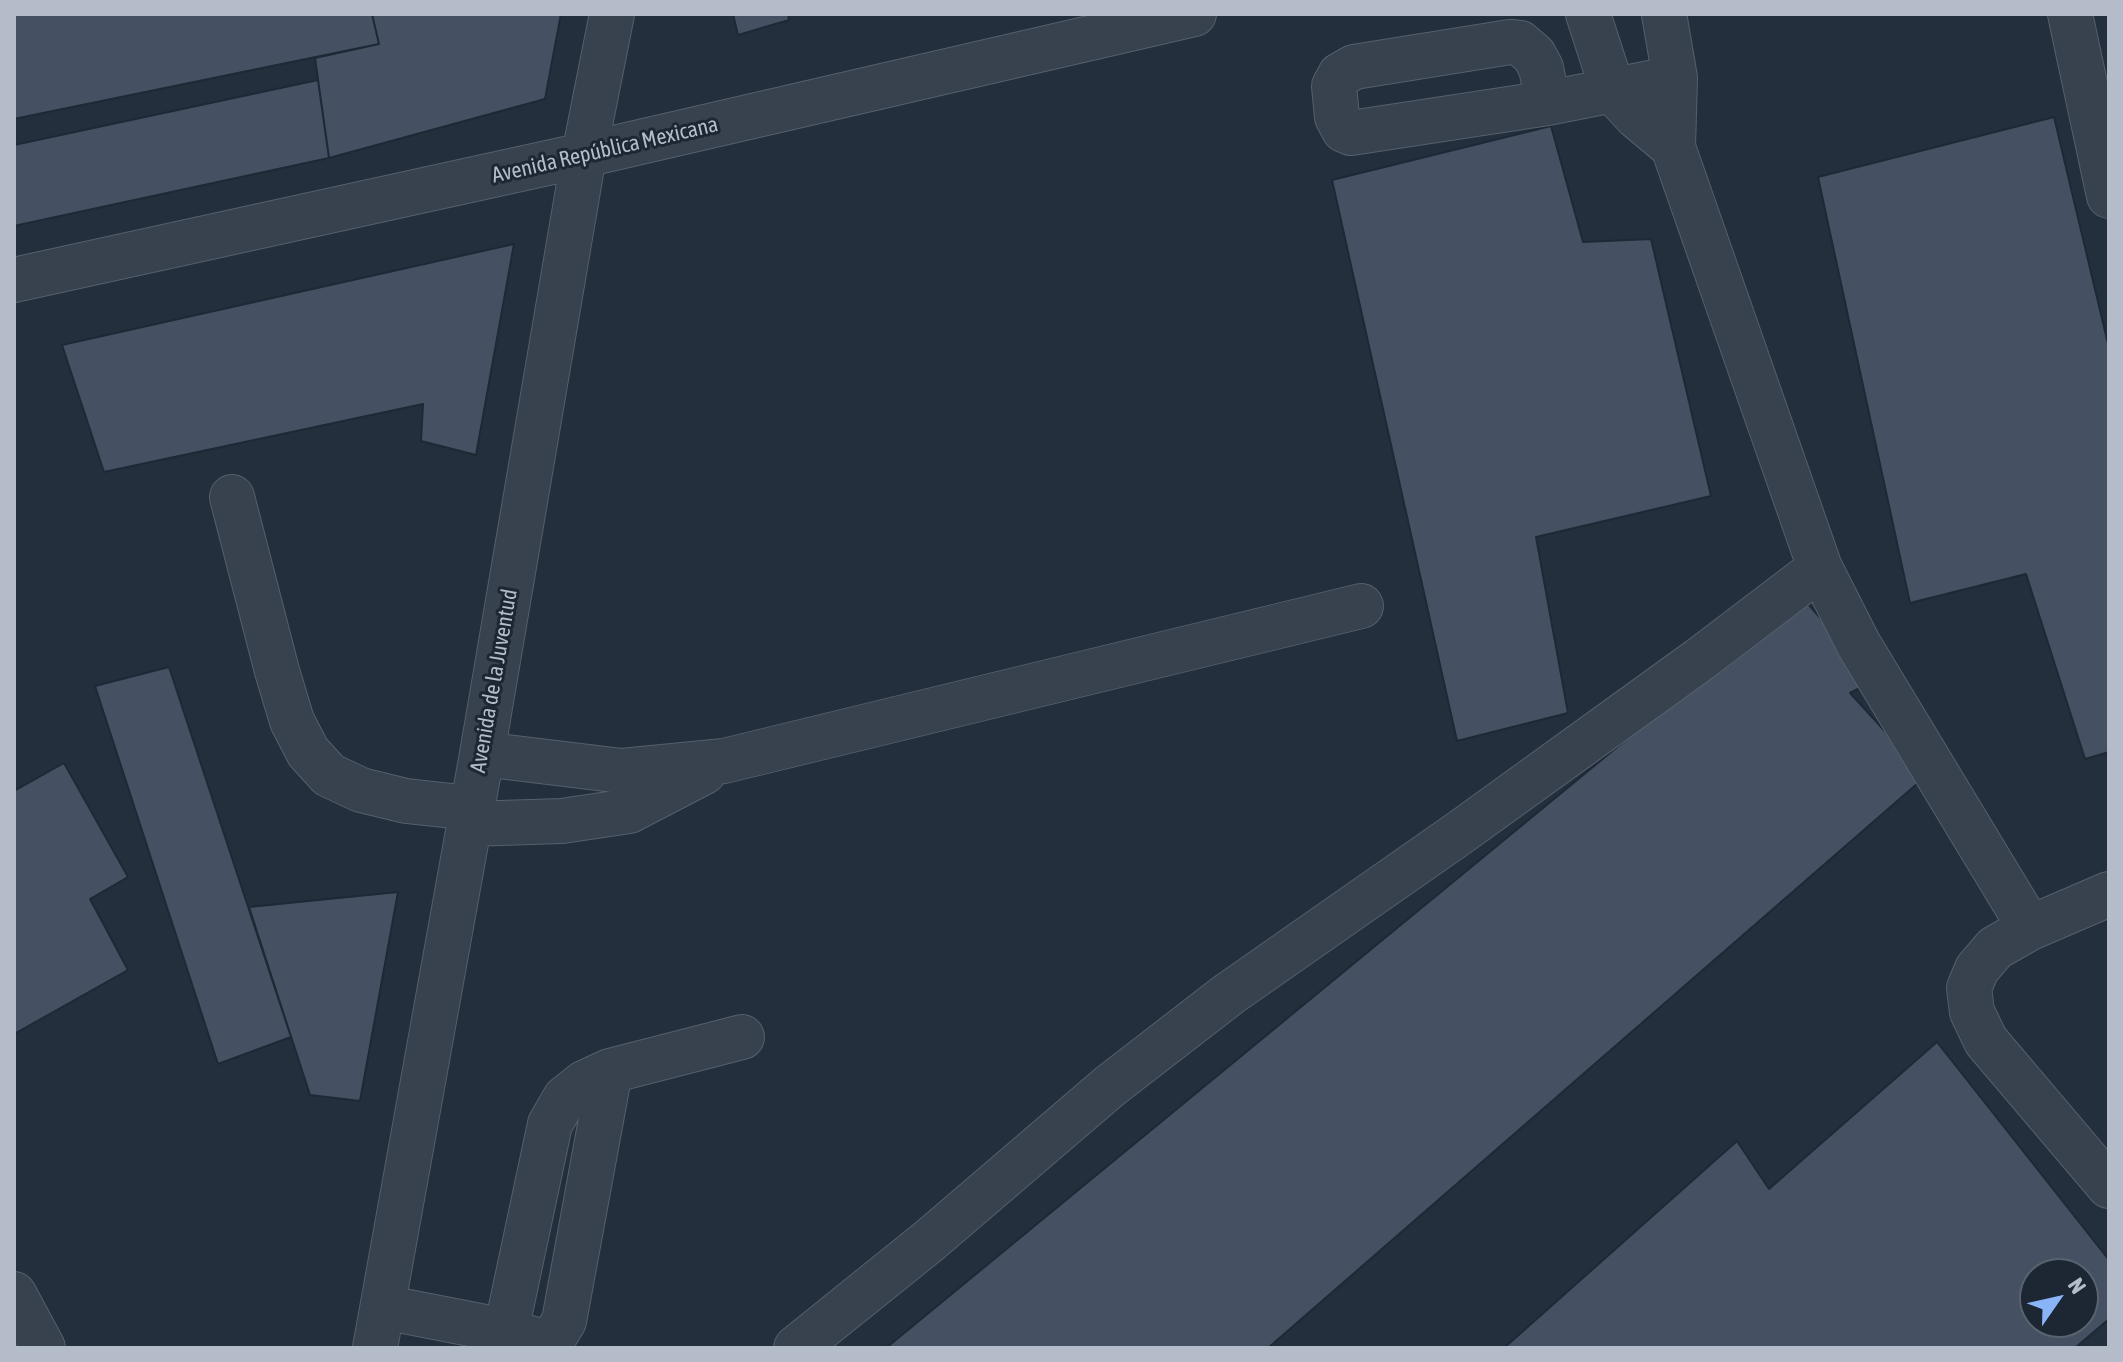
<!DOCTYPE html>
<meta charset="utf-8">
<style>
body{margin:0}
#map{position:relative;width:2123px;height:1362px;overflow:hidden;background:#242f3e;font-family:"Asap Condensed",sans-serif}
canvas{display:block}
.frame{position:absolute;inset:0;border:16px solid #b4bcc9;pointer-events:none}
.north{position:absolute;left:2019px;top:1258px;width:80px;height:80px;box-sizing:border-box;background:#1d2633;border:2px solid #59626f;border-radius:50%;rotate:56deg;font-size:22px;font-weight:700;line-height:32px;text-align:center;color:#b4bcc9}
.north::after{content:'';display:block;margin:auto;width:28px;height:36px;background:#8ab4f8;clip-path:polygon(50% 0,100% 100%,50% 72%,0 100%)}
</style>
<div id="map">
<canvas width="2123" height="1362"></canvas>
<div class="frame"></div>
<div class="north">N</div>
</div>
<script>
const c = document.querySelector('canvas').getContext('2d');
c.lineJoin = 'round';
function fill(path, color) {
  c.fillStyle = color;
  c.fill(path, 'evenodd');
}
function poly(rows) {
  const path = new Path2D();
  for (const r of rows) {
    path.moveTo(r[0], r[1]);
    for (let i = 2; i < r.length; i += 2) path.lineTo(r[i], r[i + 1]);
  }
  return path;
}
function strokePath(path, color, width, dash) {
  c.strokeStyle = color;
  c.lineWidth = width;
  c.lineCap = dash ? 'butt' : 'round';
  c.setLineDash(dash || []);
  c.stroke(path);
}
function label(font, color, halo, rows, align = 'center') {
  c.font = font + ' "Asap Condensed",sans-serif';
  c.lineWidth = 6;
  c.setLineDash([]);
  c.textBaseline = 'middle';
  c.strokeStyle = halo;
  c.fillStyle = color;
  for (const [text, x, y, turn = 0] of rows) {
    c.save();
    c.translate(x, y);
    c.rotate((+turn || 0) * Math.PI / 180);
    c.textAlign = isNaN(turn) ? turn : align;
    if (halo) c.strokeText(text, 0, 0);
    c.fillText(text, 0, 0);
    c.restore();
  }
}
const building = poly([
 [14,14,372,14,379,44,14,119,14,14],
 [372,14,561,14,545,99,329,158,315,58,379,44,372,14],
 [733,14,788,14,789,20,738,35,733,14],
 [318,80,329,158,14,226,14,145,318,80],
 [2054,117,2109,348,2109,752,2085,759,2026,574,1910,603,1818,177,2054,117],
 [1551,126,1583,242,1651,239,1711,496,1536,537,1568,713,1457,741,1332,180,1551,126],
 [514,244,476,455,421,441,423,404,104,472,62,345,514,244],
 [1801,596,1875,680,1850,693,1926,776,1268,1348,886,1348,1801,596],
 [169,667,291,1037,218,1064,95,686,169,667],
 [64,763,128,877,90,899,128,970,14,1034,14,791,64,763],
 [398,892,360,1101,310,1095,249,907,398,892],
 [1937,1042,2109,1260,2109,1319,2075,1348,1504,1348,1737,1141,1769,1189,1937,1042],
 [2035,1274,2083,1274,2083,1322,2035,1322,2035,1274]
]);
fill(building, '#455162');
strokePath(building, '#1f2835', 2);
const minor = poly([
 [1588,14,1613,91,1636,116,1673,147],
 [1664,14,1675,78,1673,147,1820,568,1859,645,2030,928,1995,948,1977,969,1969,988,1972,1012,1986,1041,2109,1186],
 [2070,14,2109,196],
 [1548,103,1541,68,1534,55,1520,43,1510,42,1354,67,1340,75,1334,86,1337,117,1344,130,1351,133,1548,103,1675,78],
 [14,280,584,155,1194,14],
 [232,497,277,671,292,721,308,752,329,775,361,790,406,801,471,808],
 [482,754,622,771,724,761,1361,606],
 [469,824,562,821,629,811,704,772],
 [2030,928,2109,894],
 [14,1294,43,1348],
 [383,1307,506,1331,550,1124,565,1098,584,1083,610,1071,742,1037],
 [375,1348,482,754,584,155,612,14],
 [501,1348,506,1331,540,1341,555,1336,564,1321,610,1071],
 [796,1348,929,1241,1110,1086,1229,994,1458,834,1699,660,1820,568]
]);
strokePath(minor, '#565f6c', 46);
strokePath(minor, '#38414e', 44);
label('22px', '#b4bcc9', '#1d2633', [
 ["Avenida República Mexicana",605,150,-13],
 ["Avenida de la Juventud",494,681,-80]
]);
</script>
